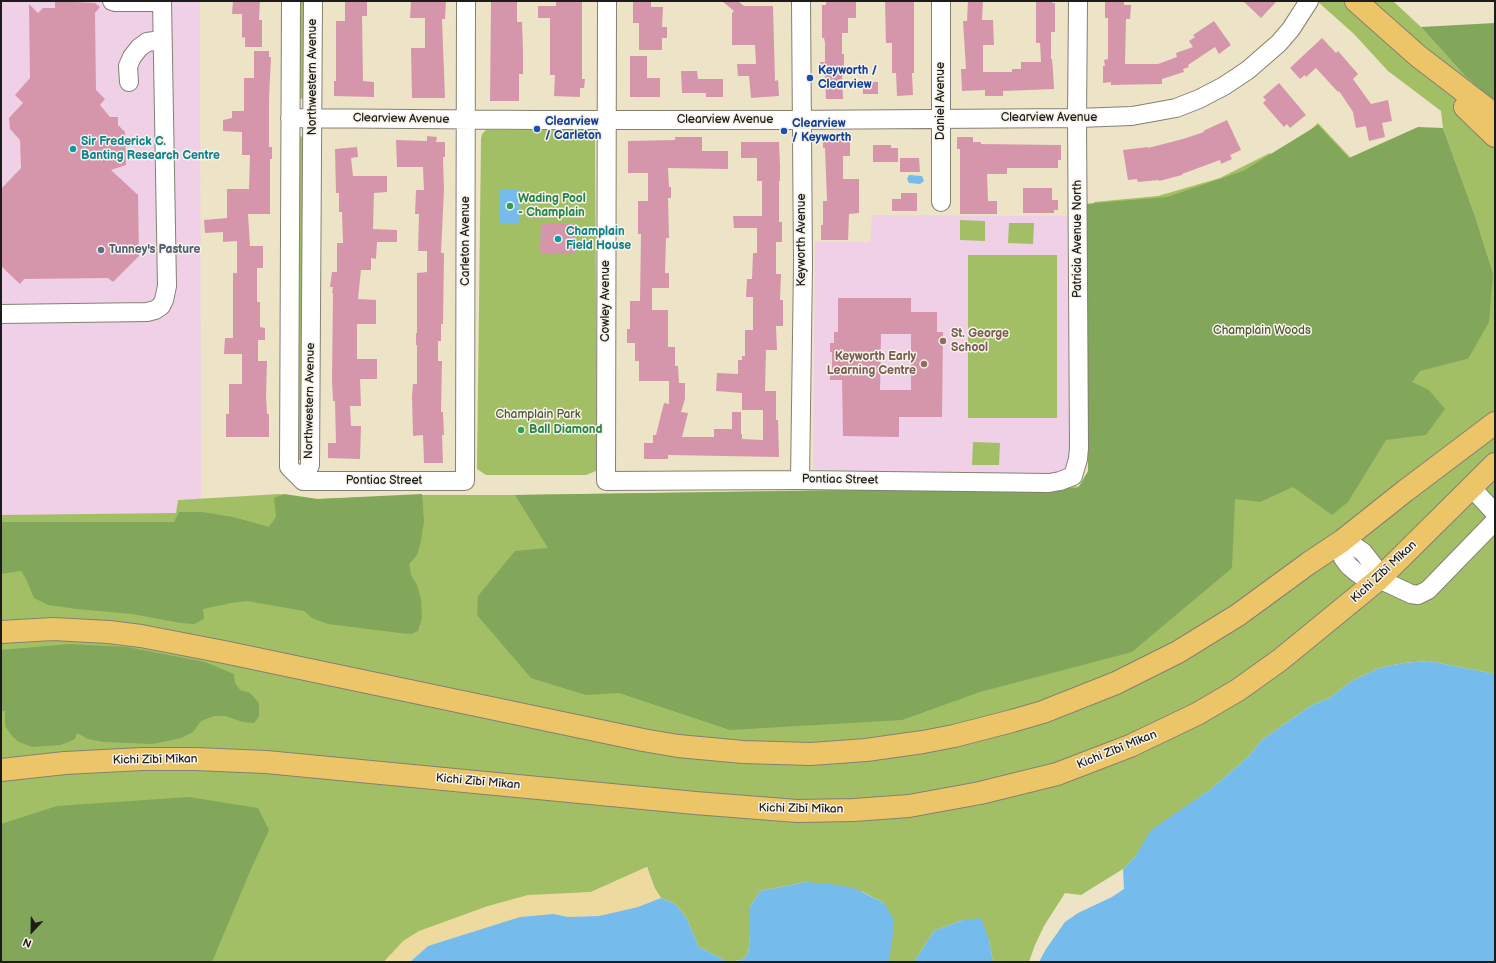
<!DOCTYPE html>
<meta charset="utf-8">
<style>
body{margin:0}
#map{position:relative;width:1496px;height:963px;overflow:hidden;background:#ede4c7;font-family:"Balsamiq Sans",sans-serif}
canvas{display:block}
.frame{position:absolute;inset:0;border:2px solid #1c1c1c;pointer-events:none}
.north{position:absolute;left:12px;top:911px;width:40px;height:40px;-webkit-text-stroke:3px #f7f3e8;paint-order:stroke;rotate:202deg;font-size:11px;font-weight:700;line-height:16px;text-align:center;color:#1c1c1c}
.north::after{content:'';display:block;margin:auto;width:14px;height:18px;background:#1c1c1c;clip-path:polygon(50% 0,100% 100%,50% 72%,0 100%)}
</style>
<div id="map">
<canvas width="1496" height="963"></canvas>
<div class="frame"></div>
<div class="north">N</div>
</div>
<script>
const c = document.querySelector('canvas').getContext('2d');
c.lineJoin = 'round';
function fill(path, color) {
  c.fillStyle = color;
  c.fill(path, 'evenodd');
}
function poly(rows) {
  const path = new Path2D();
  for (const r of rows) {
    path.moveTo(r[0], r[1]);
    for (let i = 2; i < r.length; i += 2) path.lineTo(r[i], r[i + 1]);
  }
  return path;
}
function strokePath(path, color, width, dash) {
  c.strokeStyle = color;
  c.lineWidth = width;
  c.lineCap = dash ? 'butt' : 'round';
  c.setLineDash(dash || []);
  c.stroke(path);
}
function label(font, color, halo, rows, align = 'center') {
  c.font = font + ' "Balsamiq Sans",sans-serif';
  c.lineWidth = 3;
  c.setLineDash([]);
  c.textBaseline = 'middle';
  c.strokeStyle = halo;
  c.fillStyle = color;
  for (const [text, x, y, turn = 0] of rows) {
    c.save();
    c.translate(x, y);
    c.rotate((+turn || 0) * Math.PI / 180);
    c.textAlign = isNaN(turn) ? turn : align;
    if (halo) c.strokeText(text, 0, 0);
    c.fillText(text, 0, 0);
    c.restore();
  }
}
fill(poly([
 [1,1,200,1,201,499,178,500,175,522,1,522],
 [872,215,1068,216,1074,441,1067,468,1054,474,1044,475,923,474,813,469,815,242,870,242]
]), '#efd0e6');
fill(poly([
 [295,1,307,1,305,97,301,99,298,98],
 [1317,1,1393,1,1421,27,1465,76,1495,102,1495,674,1429,661,1403,663,1379,668,1350,682,1330,698,1312,705,1263,739,1248,757,1211,789,1152,830,1135,857,1123,869,1081,895,1065,893,1044,926,1035,945,1029,962,993,962,989,940,963,920,934,931,914,962,889,962,884,903,863,892,806,882,760,891,750,907,750,936,748,955,741,960,728,962,699,947,686,917,675,904,661,898,656,892,647,867,591,892,578,893,390,955,384,962,1,962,1,515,176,513,178,500,280,494,300,499,317,499,423,495,515,495,1093,486,1094,202,1158,196,1220,178,1270,153,1277,160,1318,123,1363,171,1422,370,1468,359,1493,273,1475,216,1443,128,1441,111,1388,71,1354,34],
 [486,130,590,130,595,135,597,463,596,471,586,475,486,475,477,469,481,139,482,134],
 [299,136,304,137,304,460,298,460],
 [960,220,985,221,985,241,960,240],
 [1009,223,1034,223,1033,244,1008,243],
 [968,255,1057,255,1057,418,968,418],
 [973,442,1000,443,999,465,972,465]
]), '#a3bf65');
fill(poly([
 [1495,23,1495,102,1465,76,1421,27],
 [1318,125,1349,158,1418,127,1443,128,1475,216,1493,273,1489,322,1468,359,1420,371,1412,382,1429,390,1445,409,1426,435,1386,440,1348,502,1332,515,1293,487,1260,502,1235,499,1232,568,1132,652,980,692,902,720,730,730,619,693,586,695,531,678,477,615,478,596,515,551,548,548,515,495,939,489,1078,488,1088,471,1085,204,1167,197,1243,171],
 [284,494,318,499,422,494,424,521,421,541,417,555,409,564,411,575,417,585,421,599,422,618,418,631,411,634,400,633,328,624,312,618,304,611,247,601,231,603,203,609,204,619,194,624,181,623,132,614,77,609,48,605,34,598,26,579,21,571,1,574,1,522,174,522,179,512,202,512,233,517,269,527,276,517,274,498],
 [69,644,127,647,205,662,234,674,235,683,240,690,250,693,259,703,259,716,254,723,243,722,225,716,214,716,201,721,193,732,181,738,152,744,104,742,88,739,77,733,75,739,61,745,32,747,19,742,12,736,5,726,5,711,1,711,1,650],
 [189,797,258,808,269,830,251,869,212,962,1,962,1,824,57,806]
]), '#82a65a');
fill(poly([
 [647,867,653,885,661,898,638,907,599,916,568,917,554,914,428,946,410,962,384,962,403,941,419,931,488,906,528,895,591,892]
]), '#eeda9e');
fill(poly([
 [909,175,922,176,924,181,920,184,909,183,907,179],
 [500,189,520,189,520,223,500,223],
 [1429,661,1495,674,1495,962,1039,962,1046,949,1065,922,1078,913,1112,897,1124,889,1123,869,1135,857,1151,830,1211,789,1248,757,1263,739,1312,705,1330,698,1350,682,1379,668,1403,663],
 [806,882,839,885,856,889,884,903,893,918,893,934,889,962,732,962,741,960,748,955,750,936,750,907,760,891],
 [661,898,675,904,686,917,699,947,728,962,410,962,428,946,520,917,554,914,568,917,599,916,638,907],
 [981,918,989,940,993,962,914,962,934,931,963,920]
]), '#75bbec');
fill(poly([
 [55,1,95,3,100,7,95,13,96,90,105,99,100,105,110,117,118,117,118,125,125,132,126,165,111,170,138,195,139,256,113,282,108,278,24,279,20,284,1,266,1,189,21,168,20,140,10,129,9,118,23,103,15,95,30,78,29,4,38,13,43,8,55,8],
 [233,1,260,1,259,20,262,20,262,47,245,47,245,37,242,38,242,14,232,14],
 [345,1,367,1,367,16,362,16,363,81,374,82,374,97,334,96,334,81,336,81,336,21,345,21],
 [411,1,446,1,445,19,442,19,445,98,412,98,411,48,425,48,425,18,410,18],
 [491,1,517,1,517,22,522,22,523,50,523,74,519,74,519,101,490,101],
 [556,1,582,1,582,79,585,79,584,88,580,88,580,97,554,96,555,75,550,75,550,18,538,18,538,6,556,6],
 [633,1,651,1,651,7,663,7,662,27,667,27,667,38,662,38,662,50,639,50,639,23,633,23],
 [722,1,738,1,744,6,773,6,775,81,778,80,779,96,751,98,749,76,738,76,737,64,756,64,755,45,732,45,732,13,734,11],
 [826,1,856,1,856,18,848,18,848,33,842,33,842,54,844,54,844,72,842,72,843,99,826,99,825,72,820,72,820,62,825,62,825,43,824,38,822,38,822,5,826,5],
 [885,1,914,1,914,73,912,73,913,95,897,96,896,73,892,73,892,43,886,43],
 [968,1,983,1,982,20,993,20,994,45,983,45,983,72,1012,72,1012,69,1021,69,1021,62,1041,62,1040,43,1036,43,1036,1,1052,1,1052,3,1055,3,1055,32,1051,32,1051,59,1052,59,1053,71,1054,89,1003,91,1003,96,985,96,985,90,962,91,961,69,966,69,963,21,967,21],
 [1105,1,1124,1,1124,5,1131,5,1130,19,1126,19,1125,64,1158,64,1177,57,1176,53,1193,47,1189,41,1195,37,1193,35,1214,21,1231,45,1219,54,1215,47,1188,65,1189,67,1183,69,1184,72,1162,79,1162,84,1111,85,1111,82,1103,83,1103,66,1105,66,1104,60,1108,59,1108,18,1105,18],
 [1243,1,1277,1,1261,18],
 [1322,38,1336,53,1338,51,1358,74,1353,79,1371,104,1388,100,1392,121,1382,123,1385,137,1369,141,1366,126,1356,128,1353,112,1339,91,1338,92,1316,68,1306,77,1305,75,1300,79,1290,68],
 [254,51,269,51,269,57,271,57,269,98,269,147,272,147,272,159,270,159,270,214,248,214,250,246,263,246,263,268,257,268,257,302,260,302,260,327,265,328,265,340,258,340,258,361,267,361,266,395,267,414,269,414,269,437,226,437,226,414,229,414,229,384,242,384,242,354,224,354,225,338,233,338,233,273,237,273,237,241,223,242,223,232,205,233,204,220,227,218,227,189,249,189,250,155,242,155,242,132,223,131,223,120,232,118,232,111,244,111,244,78,254,78],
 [630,56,647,56,647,78,660,78,660,97,630,97],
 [681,71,697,71,698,79,723,79,723,97,706,97,706,93,682,93],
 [863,82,878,82,878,94,863,94],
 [1279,83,1306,115,1290,128,1287,124,1284,127,1263,103,1266,100,1263,97],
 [1227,120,1241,150,1230,155,1232,159,1221,164,1220,160,1182,174,1182,175,1159,181,1159,180,1138,182,1137,179,1128,180,1123,150,1148,147,1148,148,1183,139,1204,132,1203,131],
 [427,136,437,137,436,142,445,142,445,157,443,157,444,189,441,253,444,253,443,324,441,324,441,341,438,341,438,361,442,361,441,412,443,412,444,435,442,435,443,463,424,463,423,435,413,436,412,397,413,384,417,384,417,345,416,345,416,333,417,333,417,273,427,272,427,251,418,251,419,214,415,214,416,190,424,190,423,167,397,167,396,140,427,141],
 [675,137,702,137,702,151,728,151,728,169,668,168,669,187,671,187,671,198,668,198,669,238,666,238,665,273,669,273,669,288,652,288,652,310,668,310,668,347,675,347,675,366,678,366,679,383,685,383,685,399,681,412,688,413,682,437,714,437,714,429,732,429,732,412,741,412,741,434,742,434,742,439,763,440,763,410,742,410,742,393,716,391,717,373,738,374,738,360,742,360,742,356,745,356,745,330,753,330,753,297,746,297,747,279,752,279,753,253,757,253,757,228,734,228,733,216,762,216,762,181,757,181,757,158,741,158,741,142,779,142,780,166,780,181,779,181,779,222,782,222,782,242,776,242,776,274,781,274,780,300,783,300,783,326,776,326,777,350,766,350,765,391,776,391,776,420,778,420,779,457,668,455,668,459,644,459,644,443,653,443,653,435,656,435,664,403,669,404,669,381,639,381,639,361,635,361,635,343,627,343,627,329,630,329,630,301,640,301,641,234,638,234,638,201,648,201,648,173,628,173,628,141,675,140],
 [823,137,842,137,842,141,850,142,850,156,843,156,843,179,859,179,859,213,849,214,848,240,821,240,821,225,823,225,823,201,827,201,825,148,823,148],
 [957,137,973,137,973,142,981,142,981,144,1061,145,1061,160,1058,160,1058,168,1007,168,1007,174,987,174,988,201,997,201,997,214,960,214,960,149,957,149],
 [873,145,891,145,891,148,898,148,898,162,873,162],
 [357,147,358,157,351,158,353,176,387,176,387,192,374,193,373,229,397,230,397,242,377,242,376,259,371,258,371,270,361,270,358,299,376,300,376,324,357,324,357,359,377,359,377,379,360,379,361,406,350,406,351,426,361,426,360,459,328,458,328,443,336,443,335,401,333,401,332,379,333,293,332,293,333,287,330,287,332,272,337,272,337,243,343,243,342,212,339,212,339,193,336,193,335,149],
 [900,158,919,158,920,172,900,172],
 [1023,188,1052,188,1052,200,1058,200,1058,210,1054,210,1054,213,1023,213],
 [901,193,917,193,917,211,892,211,892,199,901,199],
 [541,224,576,224,576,254,540,254],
 [838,298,911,298,911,312,937,312,937,332,943,332,942,417,899,417,899,437,843,436,842,380,830,380,830,371,832,371,832,352,830,352,830,343,834,343,834,332,838,332],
 [881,334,911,334,911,390,880,390]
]), '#d596ac');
const minor = poly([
 [112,1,115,2,162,2],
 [291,1,289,467,303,481],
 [607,1,606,481,800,480,1049,483,1060,481,1073,476,1078,459,1079,448,1077,118,1078,1],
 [129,82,128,66,132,57,139,48,147,42,162,40],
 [290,118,536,120,785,120,1077,118,1132,116,1176,108,1199,99,1224,86,1248,70,1279,43,1291,29,1309,1],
 [941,202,941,1],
 [1,314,147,312,155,310,161,306,164,300,167,286,162,1],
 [800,480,803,265,801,1],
 [303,481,465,481,466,1],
 [303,481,310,465,313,1],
 [1471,487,1495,513],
 [1379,579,1374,566,1363,552,1351,544,1342,541,1341,551,1343,558,1349,566,1356,572,1362,576,1379,579,1411,594,1418,595,1428,590,1495,521]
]);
const major = poly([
 [1356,1,1418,56,1495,115],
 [1465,107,1495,136]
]);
const highway = poly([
 [1,632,53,629,109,632,141,636,224,652,643,740,678,746,743,752,811,754,866,750,923,742,954,736,1012,721,1043,712,1116,683,1178,652,1238,615,1309,563,1342,541,1405,491,1495,423],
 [1,770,65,763,142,759,195,759,266,762,695,803,797,811,854,810,909,806,980,793,1057,774,1130,746,1197,714,1238,690,1280,660,1379,579,1495,464]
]);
strokePath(minor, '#848072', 20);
strokePath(major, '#848072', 24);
strokePath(highway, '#848072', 24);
strokePath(minor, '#fff', 18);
strokePath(major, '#edc569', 22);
strokePath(highway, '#edc569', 22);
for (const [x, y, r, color] of [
 [810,78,4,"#1a4fb4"],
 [537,129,4,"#1a4fb4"],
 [784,131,4,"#1a4fb4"],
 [73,149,4,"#0f9aa8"],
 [510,206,4,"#2e9e5b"],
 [558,239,4,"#0f9aa8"],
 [101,250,4,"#5c6f8a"],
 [943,341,4,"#8d6e63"],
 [924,364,4,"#8d6e63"],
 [521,430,4,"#2e9e5b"]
]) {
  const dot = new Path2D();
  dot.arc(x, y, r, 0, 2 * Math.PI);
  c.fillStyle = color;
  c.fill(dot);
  strokePath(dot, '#f7f3e8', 1.5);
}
label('bold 12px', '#164399', '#f7f3e8', [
 ["Keyworth /",818,71],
 ["Clearview",818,85],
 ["Clearview",545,122],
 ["/ Carleton",545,136],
 ["Clearview",792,124],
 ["/ Keyworth",792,138]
], 'left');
label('12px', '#1c1c1c', '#f7f3e8', [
 ["Northwestern Avenue",313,77,-90],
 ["Daniel Avenue",941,101,-90],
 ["Clearview Avenue",1049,118],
 ["Clearview Avenue",401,119,1],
 ["Clearview Avenue",725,120],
 ["Patricia Avenue North",1078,239,-90],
 ["Keyworth Avenue",802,240,-90],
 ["Carleton Avenue",466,241,-90],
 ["Cowley Avenue",606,301,-90],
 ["Northwestern Avenue",310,401,-89],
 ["Pontiac Street",840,480,1],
 ["Pontiac Street",384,481],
 ["Kichi Zībī Mīkan",1384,572,-43],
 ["Kichi Zībī Mīkan",1117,750,-22],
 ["Kichi Zībī Mīkan",155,760,-1],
 ["Kichi Zībī Mīkan",478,782,5],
 ["Kichi Zībī Mīkan",801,809,1]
]);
label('bold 12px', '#0d838f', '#f7f3e8', [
 ["Sir Frederick C.",81,142],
 ["Banting Research Centre",81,156],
 ["Champlain",566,232],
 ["Field House",566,246]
], 'left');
label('bold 12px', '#27864d', '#f7f3e8', [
 ["Wading Pool",518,199],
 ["- Champlain",518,213],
 ["Ball Diamond",529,430]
], 'left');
label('bold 12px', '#4e5e75', '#f7f3e8', [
 ["Tunney's Pasture",109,250]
], 'left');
label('12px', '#4b5536', '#f7f3e8', [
 ["Champlain Woods",1262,331],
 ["Champlain Park",538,415]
]);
label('bold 12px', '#785e54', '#f7f3e8', [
 ["St. George",951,334],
 ["School",951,348],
 ["Keyworth Early",916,357,"right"],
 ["Learning Centre",916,371,"right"]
], 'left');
</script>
